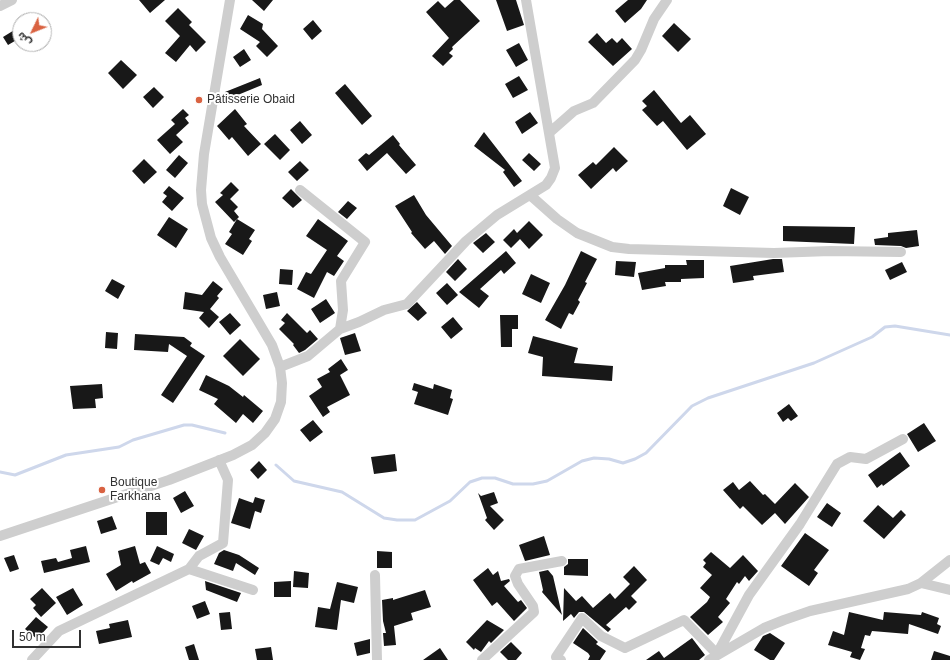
<!DOCTYPE html>
<meta charset="utf-8">
<style>
body{margin:0}
#map{position:relative;width:950px;height:660px;overflow:hidden;background:#fff;font-family:Arial,"Noto Sans Arabic",sans-serif}
canvas{display:block}
.north{position:absolute;left:12px;top:12px;width:40px;height:40px;box-sizing:border-box;background:#fff;border:1px solid #adadad;border-radius:50%;rotate:227deg;font-size:11px;font-weight:700;line-height:16px;text-align:center;color:#313131}
.north::after{content:'';display:block;margin:auto;width:14px;height:18px;background:#d96241;clip-path:polygon(50% 0,100% 100%,50% 72%,0 100%)}
.scale{position:absolute;left:12px;top:630px;width:69px;height:18px;box-sizing:border-box;border:2px solid #313131;border-top:0;padding-left:5px;font-size:12px;line-height:14px;white-space:nowrap;color:#313131;-webkit-text-stroke:3px #fff;paint-order:stroke}
</style>
<div id="map">
<canvas width="950" height="660"></canvas>
<div class="north">ش</div>
<div class="scale">50 m</div>
</div>
<script>
const c = document.querySelector('canvas').getContext('2d');
c.lineJoin = 'round';
function poly(rows) {
  const path = new Path2D();
  for (const r of rows) {
    path.moveTo(r[0], r[1]);
    for (let i = 2; i < r.length; i += 2) path.lineTo(r[i], r[i + 1]);
  }
  return path;
}
function strokePath(path, color, width, dash) {
  c.strokeStyle = color;
  c.lineWidth = width;
  c.lineCap = dash ? 'butt' : 'round';
  c.setLineDash(dash || []);
  c.stroke(path);
}
function fill(path, color) {
  c.fillStyle = color;
  c.fill(path, 'evenodd');
}
function label(font, color, halo, rows, align = 'center') {
  c.font = font + ' Arial,sans-serif';
  c.lineWidth = 4;
  c.setLineDash([]);
  c.textBaseline = 'middle';
  c.strokeStyle = halo;
  c.fillStyle = color;
  for (const [text, x, y, turn = 0] of rows) {
    c.save();
    c.translate(x, y);
    c.rotate((+turn || 0) * Math.PI / 180);
    c.textAlign = isNaN(turn) ? turn : align;
    if (halo) c.strokeText(text, 0, 0);
    c.fillText(text, 0, 0);
    c.restore();
  }
}
strokePath(poly([
 [276,465,294,481,342,492,384,518,397,520,415,520,450,501,470,482,482,478,495,478,513,484,533,484,547,481,582,461,594,458,609,459,623,463,635,459,646,453,692,406,708,398,814,363,872,337,885,327,895,326,950,335],
 [0,472,15,475,66,455,119,447,133,440,184,425,192,425,225,433]
]), '#ced7eb', 3);
fill(poly([
 [139,0,165,0,150,13],
 [252,0,273,0,264,11],
 [454,0,460,0,480,21,452,47,453,49,449,53,453,56,443,66,432,56,449,38,426,12,438,1,445,8],
 [496,0,516,0,524,25,507,31],
 [628,0,647,0,641,9,625,23,615,11],
 [178,8,192,22,189,25,206,42,196,52,190,45,176,62,165,53,180,36,165,21],
 [248,15,263,24,262,29,278,46,267,57,256,46,260,42,240,29],
 [313,20,322,31,312,40,303,29],
 [674,23,691,39,678,52,662,36],
 [16,29,20,38,8,45,3,37],
 [597,33,606,43,612,38,617,43,622,38,632,49,613,66,588,42],
 [519,43,528,60,516,67,506,50],
 [244,49,251,60,240,67,233,57],
 [121,60,137,75,123,89,108,73],
 [519,76,528,90,513,98,505,84],
 [260,78,262,85,228,99,225,92],
 [345,84,372,116,362,125,335,93],
 [154,87,164,97,153,108,143,97],
 [654,90,681,123,690,115,706,134,687,150,663,121,657,126,642,110,647,106,642,101],
 [183,109,189,115,185,118,189,123,176,135,183,142,170,154,157,140,175,124,171,120],
 [235,109,247,124,244,126,261,144,248,156,232,137,229,140,217,126],
 [530,112,538,123,522,134,515,122],
 [300,121,312,135,302,144,290,130],
 [484,132,522,181,514,187,503,172,505,170,474,146],
 [275,134,290,150,280,160,264,144],
 [393,135,400,144,399,145,416,165,406,174,387,153,367,171,358,160,366,153,369,155],
 [614,147,628,161,616,172,613,168,591,189,578,175,593,162,596,165],
 [529,153,541,164,534,171,522,160],
 [179,155,188,163,175,178,166,170],
 [144,159,157,172,144,184,132,171],
 [300,161,309,170,297,181,288,172],
 [231,182,239,190,230,199,238,207,234,211,239,217,234,222,215,202,223,195,220,193],
 [169,186,184,198,172,211,162,202,167,196,163,193],
 [731,188,749,197,740,215,723,206],
 [291,189,302,200,293,208,282,198],
 [414,195,426,215,452,246,445,254,434,241,425,249,411,233,412,232,395,206],
 [348,201,357,208,347,219,338,212],
 [169,217,188,229,176,248,157,235],
 [237,219,255,230,249,239,252,241,243,255,225,244,232,234,229,232],
 [318,219,348,241,337,256,344,261,334,276,327,272,314,298,297,289,306,272,311,274,327,250,306,236],
 [529,221,543,235,529,249,520,239,511,248,503,240,514,229,517,233],
 [783,226,855,227,854,244,783,241],
 [917,230,919,246,906,248,901,246,875,245,874,239,888,237,888,233],
 [486,233,495,242,483,253,473,243],
 [506,251,516,263,504,274,501,270,480,289,489,296,479,308,459,292],
 [581,251,597,259,585,282,587,283,578,300,580,302,573,315,569,313,561,329,545,320,565,285],
 [458,259,467,269,455,281,446,272],
 [773,259,782,259,784,272,753,276,754,280,733,283,730,266],
 [686,260,704,260,704,278,681,279,681,282,665,282,666,286,642,290,638,273,665,268,665,265,687,265],
 [616,261,636,262,634,277,615,275],
 [902,262,907,272,890,280,885,270],
 [280,269,293,270,292,285,279,284],
 [531,274,550,283,541,303,522,294],
 [112,279,125,286,118,299,105,291],
 [213,281,223,289,217,296,219,298,210,309,219,317,209,328,199,318,204,312,183,309,185,292,202,295],
 [447,283,458,295,447,305,436,293],
 [277,292,280,306,266,309,263,295],
 [326,299,335,313,320,323,311,309],
 [417,302,427,313,418,321,407,311],
 [230,313,241,325,230,335,219,322],
 [287,313,307,333,310,330,318,339,305,350,299,353,293,345,294,344,279,329,285,323,281,320],
 [500,315,518,315,518,329,512,329,512,347,501,347],
 [453,317,463,329,451,339,441,327],
 [106,332,118,333,117,349,105,348],
 [355,333,361,351,345,355,340,338],
 [135,334,184,337,192,343,190,346,205,356,173,403,161,395,187,356,169,344,168,352,134,350],
 [533,336,578,348,574,363,613,366,612,381,542,376,543,357,528,353],
 [240,339,260,359,243,376,223,356],
 [341,359,348,370,340,375,350,395,327,407,330,412,323,417,309,396,322,387,317,379,330,372,328,369],
 [206,375,229,386,243,397,244,395,263,411,253,423,243,414,236,423,214,404,218,399,199,390],
 [414,383,433,389,434,384,452,390,450,398,453,399,448,415,414,404,418,392,412,390],
 [102,384,103,398,95,399,96,408,73,409,70,386],
 [789,404,798,416,791,421,788,418,783,422,777,413],
 [313,420,323,432,310,442,300,430],
 [924,423,936,441,918,452,907,434],
 [900,452,910,466,883,486,882,484,877,488,868,475],
 [395,454,397,471,374,474,371,457],
 [259,461,267,470,258,479,250,470],
 [750,481,763,495,765,494,775,504,795,483,809,497,785,524,775,513,762,525,743,506,740,509,723,490,733,482,739,490],
 [185,491,194,506,181,513,173,498],
 [494,492,498,503,490,506,504,520,494,530,485,520,487,518,478,493,481,496],
 [255,497,265,500,261,513,255,511,250,529,231,523,239,498,253,503],
 [827,503,841,513,832,527,817,517],
 [878,505,893,518,901,510,906,515,884,539,863,521],
 [146,512,167,512,167,535,146,535],
 [112,516,117,529,101,534,97,521],
 [189,529,204,536,196,550,182,543],
 [805,533,829,550,814,570,818,573,809,586,781,566],
 [544,536,550,555,525,561,519,545],
 [86,546,90,562,44,573,41,561,56,558,58,562,72,558,70,550],
 [135,546,140,564,145,562,151,573,133,583,132,581,116,591,106,574,121,565,118,551],
 [157,546,174,554,171,562,163,558,159,565,150,561],
 [224,550,239,555,259,568,255,575,236,563,233,571,214,564,219,553],
 [377,551,392,552,392,568,377,568],
 [711,552,730,568,743,555,758,571,749,581,745,576,739,584,737,582,726,599,730,603,718,617,723,622,708,635,690,617,707,602,710,597,700,588,712,575,703,567,706,563,703,560],
 [14,555,19,569,10,572,4,558],
 [568,559,588,559,588,576,564,575,564,567,568,564],
 [634,566,647,580,631,596,637,602,629,610,626,607,606,625,611,629,608,632,584,612,579,612,574,618,571,614,563,621,564,588,576,601,582,596,593,608,610,593,615,599,630,584,623,577],
 [488,568,493,575,498,571,501,581,509,579,510,581,504,586,518,602,521,600,527,608,514,621,497,602,492,606,473,580],
 [548,570,553,576,562,615,542,592,543,590,539,572],
 [294,571,309,573,308,588,293,587],
 [205,581,241,593,237,602,206,590],
 [291,581,291,597,274,597,274,582],
 [337,582,358,587,354,603,341,600,337,630,315,627,318,607,330,609],
 [42,588,56,603,41,617,33,608,36,605,30,599],
 [73,588,83,605,67,615,56,597],
 [425,590,431,607,411,613,413,620,394,626,396,645,384,646,383,633,386,633,383,621,382,600,393,598,393,600],
 [205,601,210,614,197,619,192,606],
 [230,612,232,629,221,630,219,613],
 [849,612,883,620,884,612,921,615,922,612,939,618,937,624,941,626,938,634,909,624,908,634,872,631,870,636,865,635,861,648,865,649,860,660,850,657,852,652,828,645,833,631,844,635],
 [36,617,48,627,37,639,25,629],
 [128,620,132,637,99,644,96,631,110,628,109,624],
 [487,620,504,630,491,643,489,641,481,652,475,648,474,650,466,642],
 [583,628,598,642,596,644,606,651,600,660,588,660,590,656,588,653,573,643],
 [770,633,785,643,774,660,770,660,754,650,763,636],
 [692,638,705,655,699,660,646,660,659,651,664,658],
 [370,639,370,653,357,656,354,643],
 [511,642,522,653,516,660,508,660,500,652],
 [194,644,199,660,189,660,185,647],
 [271,647,273,660,257,660,255,649],
 [440,648,448,660,423,660],
 [934,651,950,656,950,660,931,660]
]), '#181818');
strokePath(poly([
 [0,6,12,0],
 [549,133,574,111,593,103,635,60,641,50,654,19,667,0],
 [530,195,557,219,577,233,612,247,629,249,774,253,830,251,901,252],
 [340,329,359,322,384,310,407,304,466,241,497,215,546,185,551,178,555,168,526,0],
 [280,367,308,356,340,329,343,310,341,281,365,242,300,190],
 [0,536,169,480,233,455,252,445,265,433,275,419,281,402,282,383,280,367,272,345,220,257,211,238,202,204,201,190,204,154,230,0],
 [189,569,253,590],
 [375,575,377,660],
 [921,583,950,590],
 [32,660,59,631,189,569,199,556,223,543,228,480,219,460],
 [482,660,534,612,533,606,518,584,515,576,519,569,562,561],
 [561,660,556,657,582,618,601,636,625,648,684,620,717,654,749,595,800,524,837,464,850,457,866,459,903,439],
 [709,660,764,628,784,620,810,611,908,589,921,583,950,560]
]), '#cecece', 10);
for (const [x, y, r, color] of [
 [199,100,4,"#d96241"],
 [102,490,4,"#d96241"]
]) {
  const dot = new Path2D();
  dot.arc(x, y, r, 0, 2 * Math.PI);
  c.fillStyle = color;
  c.fill(dot);
  strokePath(dot, '#fff', 1.5);
}
label('12px', '#313131', '#fff', [
 ["Pâtisserie Obaid",207,100],
 ["Boutique",110,483],
 ["Farkhana",110,497]
], 'left');
</script>
